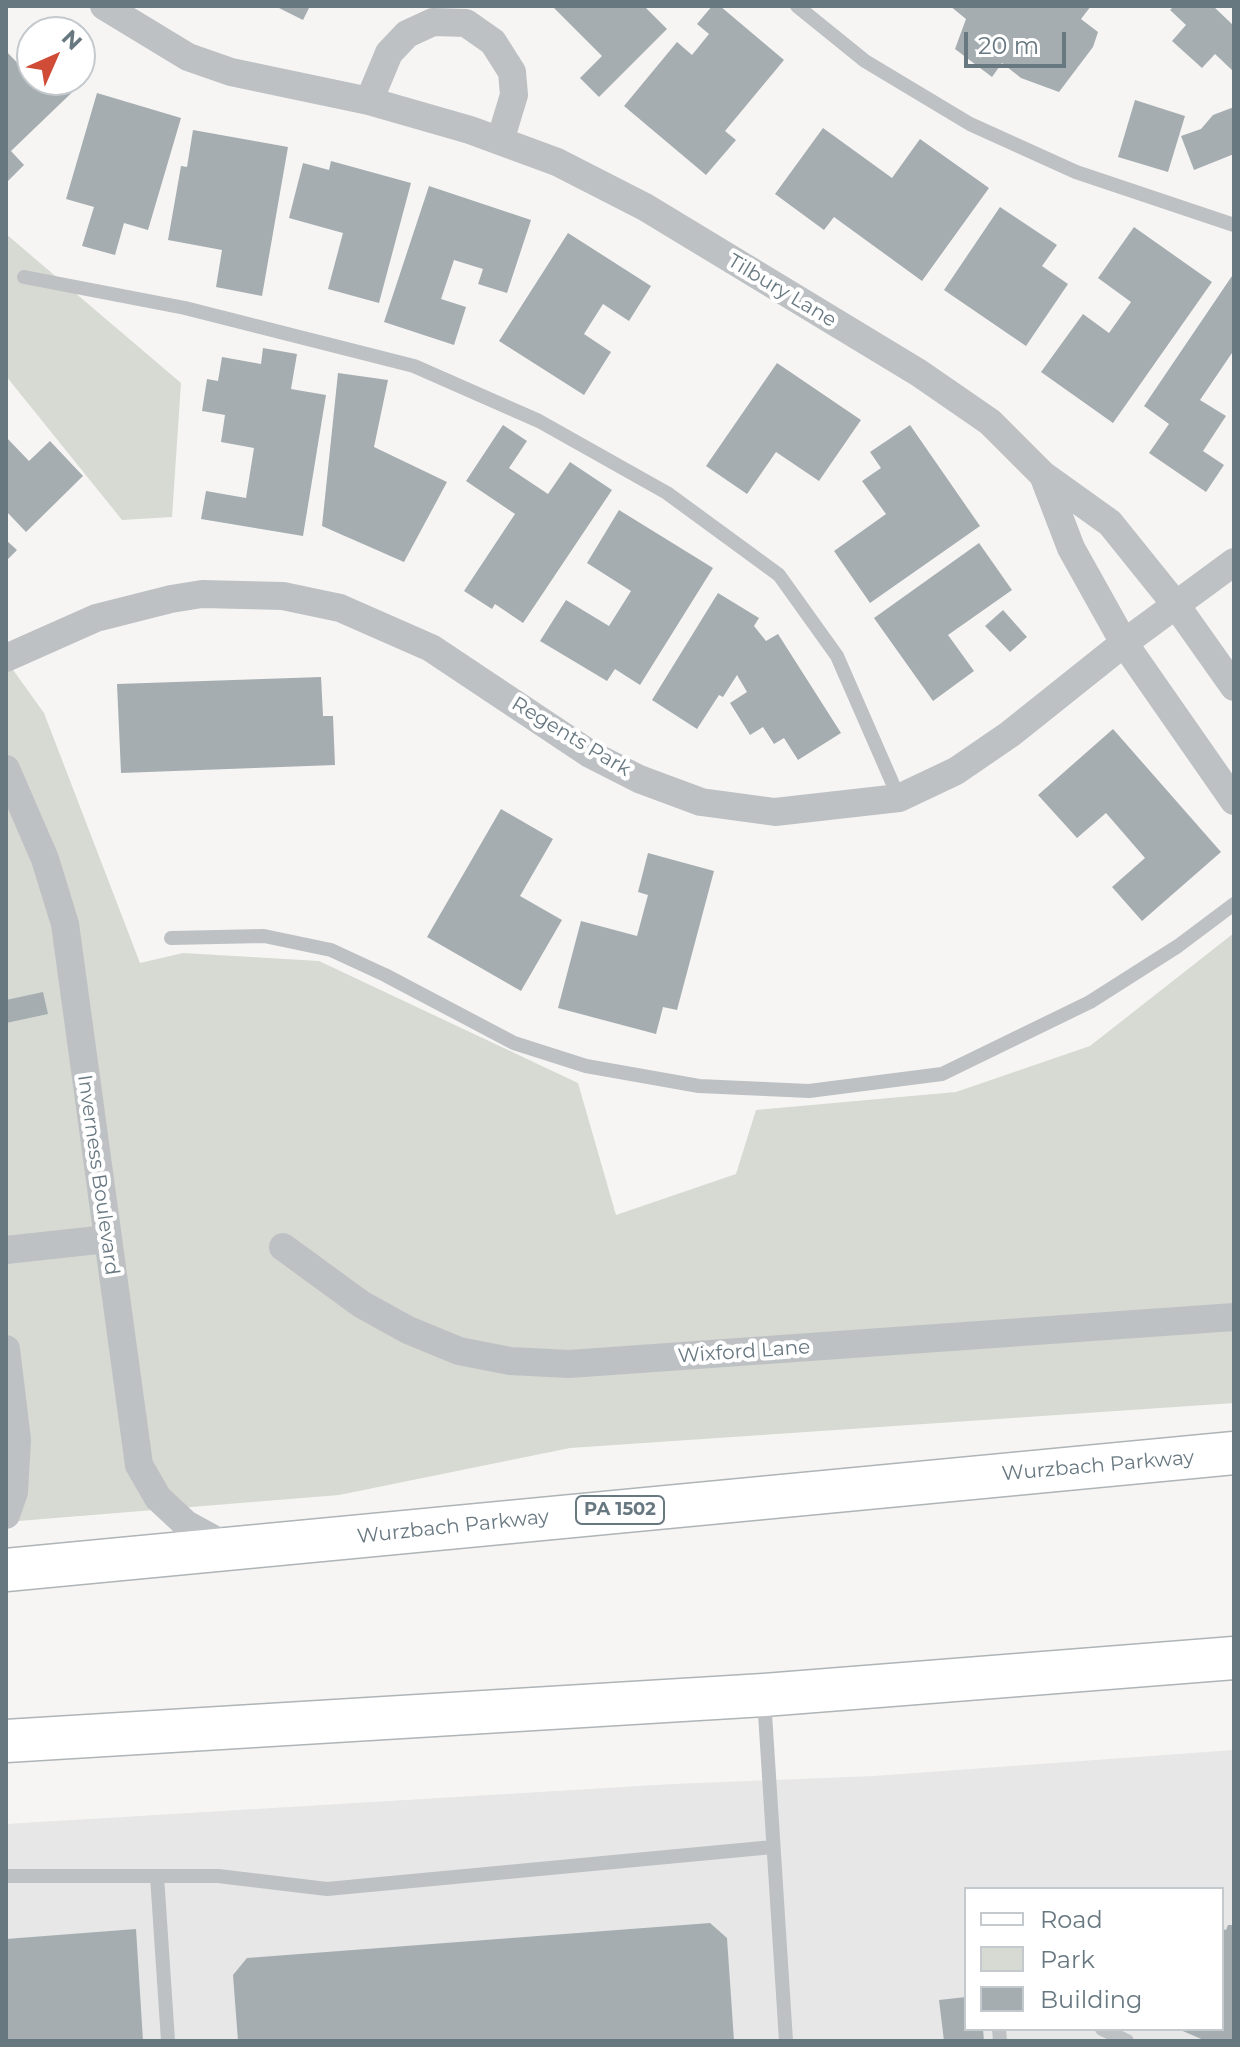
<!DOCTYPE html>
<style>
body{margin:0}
#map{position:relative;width:1240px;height:2047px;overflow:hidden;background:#f6f5f3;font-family:Montserrat,sans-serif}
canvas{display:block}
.frame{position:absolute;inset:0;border:8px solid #687881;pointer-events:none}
.legend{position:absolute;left:964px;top:1887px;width:260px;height:144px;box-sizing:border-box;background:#fff;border:2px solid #c3c9cd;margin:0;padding:10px 14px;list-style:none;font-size:24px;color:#687881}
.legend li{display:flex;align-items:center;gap:16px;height:40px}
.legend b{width:40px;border:2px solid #c3c9cd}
.north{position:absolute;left:16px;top:16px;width:80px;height:80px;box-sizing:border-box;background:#fff;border:2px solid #c3c9cd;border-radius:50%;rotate:45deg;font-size:22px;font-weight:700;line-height:32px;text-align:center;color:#687881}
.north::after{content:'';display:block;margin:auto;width:28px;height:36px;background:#d14c37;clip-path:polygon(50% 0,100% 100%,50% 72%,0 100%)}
.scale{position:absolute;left:964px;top:32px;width:102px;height:36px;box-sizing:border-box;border:4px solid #687881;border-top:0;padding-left:10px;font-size:24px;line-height:28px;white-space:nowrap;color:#687881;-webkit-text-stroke:6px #fff;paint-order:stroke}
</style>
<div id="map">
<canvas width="1240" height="2047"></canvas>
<div class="frame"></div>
<ul class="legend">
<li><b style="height:10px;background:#fff"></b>Road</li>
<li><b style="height:22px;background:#d6dad2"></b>Park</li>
<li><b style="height:22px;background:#a5adb1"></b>Building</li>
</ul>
<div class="north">N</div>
<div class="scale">20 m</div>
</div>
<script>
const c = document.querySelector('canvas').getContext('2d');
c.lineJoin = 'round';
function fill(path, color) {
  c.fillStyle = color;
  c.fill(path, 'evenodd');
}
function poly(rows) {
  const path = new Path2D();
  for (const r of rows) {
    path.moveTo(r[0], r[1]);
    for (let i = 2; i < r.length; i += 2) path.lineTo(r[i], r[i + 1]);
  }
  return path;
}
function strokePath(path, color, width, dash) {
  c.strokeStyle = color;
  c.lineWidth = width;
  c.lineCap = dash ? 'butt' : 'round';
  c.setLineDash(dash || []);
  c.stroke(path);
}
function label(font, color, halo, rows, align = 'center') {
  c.font = font + ' Montserrat,sans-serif';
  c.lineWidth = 8;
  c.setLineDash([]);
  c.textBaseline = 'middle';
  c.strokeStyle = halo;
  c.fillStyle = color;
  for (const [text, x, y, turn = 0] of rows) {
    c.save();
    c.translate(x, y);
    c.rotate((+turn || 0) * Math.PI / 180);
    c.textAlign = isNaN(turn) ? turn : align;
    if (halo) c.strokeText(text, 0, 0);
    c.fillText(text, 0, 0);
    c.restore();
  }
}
fill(poly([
 [1234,1750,1234,2041,6,2041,6,1824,673,1784,874,1776],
 [966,1889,1222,1889,1222,2029,966,2029]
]), '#e6e7e6');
fill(poly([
 [6,234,181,383,172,517,122,520,6,376],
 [6,660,44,713,140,963,183,953,319,961,578,1083,616,1215,736,1174,756,1110,956,1092,1090,1046,1234,933,1234,1403,570,1448,339,1495,6,1522]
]), '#d6dad2');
fill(poly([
 [275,6,310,6,303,20],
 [552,6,644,6,667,29,599,97,580,78,602,56],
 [712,6,720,6,784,60,725,131,736,140,706,175,624,106,677,42,692,55,709,34,697,24],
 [950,6,1091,6,1081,19,1098,32,1093,47,1059,92,1021,78,1002,63,992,77,955,49,966,19],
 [1174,6,1213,6,1234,26,1234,72,1215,54,1202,68,1172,41,1186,25,1170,10],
 [6,51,27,73,32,68,32,80,80,80,80,72,86,79,11,151,24,165,6,183],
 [97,93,181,118,148,230,124,223,115,255,82,246,94,207,66,199],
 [1135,100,1185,116,1168,172,1118,157],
 [1234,107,1234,154,1194,170,1181,136,1201,129,1213,115],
 [823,128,892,178,920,139,989,188,922,281,834,217,824,230,775,194],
 [193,130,288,147,262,296,216,287,222,250,168,240,181,166,187,167],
 [331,161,411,183,379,303,328,289,343,233,289,218,303,163,329,170],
 [429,186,531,220,507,293,478,284,483,269,454,260,441,299,466,307,454,345,384,322],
 [1000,207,1057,245,1042,266,1068,284,1026,346,944,290],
 [1134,227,1212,282,1113,423,1041,372,1083,314,1109,333,1131,302,1098,278],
 [568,233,651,286,629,321,603,304,584,334,611,352,584,395,499,341],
 [1234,273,1234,350,1200,400,1226,416,1203,451,1224,465,1206,492,1149,453,1169,424,1144,406],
 [263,348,297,354,291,389,326,395,303,536,201,519,206,491,246,498,254,448,221,442,225,415,202,411,207,379,218,381,222,357,261,364],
 [777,363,861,420,819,481,776,452,747,494,706,466],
 [338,373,388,380,374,447,447,482,404,562,322,526],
 [503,425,527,441,509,468,548,494,570,462,612,490,523,623,495,604,492,609,464,591,515,514,466,481],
 [910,425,980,526,870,603,834,551,886,514,862,481,881,468,870,452],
 [6,437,29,461,50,441,83,476,26,532,6,511],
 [619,510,713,568,640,685,615,669,607,681,540,641,566,600,609,626,631,591,587,563],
 [6,540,17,550,6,561],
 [979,543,1012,590,948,635,974,671,933,701,874,618],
 [718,593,759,618,754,626,766,641,778,634,841,733,798,760,784,738,774,744,763,727,750,735,730,703,747,692,737,675,723,697,719,695,697,729,652,700],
 [1003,610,1027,637,1010,652,985,626],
 [321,677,323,716,333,716,335,765,121,773,117,684],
 [1113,729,1221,852,1142,921,1112,887,1145,858,1106,813,1077,838,1038,795],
 [501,809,553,839,520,896,562,920,521,991,427,937],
 [648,853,714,871,677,1010,663,1007,656,1034,558,1008,581,921,637,936,648,895,638,892],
 [43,992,48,1014,6,1023,6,1000],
 [710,1923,727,1938,734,2041,238,2041,233,1975,247,1958],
 [1228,1925,1234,1925,1234,2041,1206,2041,1178,2029,1222,2029,1222,1929,1226,1930],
 [136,1929,143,2041,6,2041,6,1939],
 [966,1997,966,2029,983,2029,984,2041,944,2041,939,2000]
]), '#a5adb1');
const primary = poly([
 [6,1570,1234,1453],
 [6,1741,764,1695,1234,1658]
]);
strokePath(primary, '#afb4b7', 45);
strokePath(poly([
 [797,6,865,61,970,124,1076,172,1234,225],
 [24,277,185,308,414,366,539,421,667,493,779,575,837,656,899,798],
 [171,938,264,936,331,950,385,975,514,1043,586,1066,699,1086,809,1091,942,1074,1090,1002,1178,946,1234,904],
 [764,1698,786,2041],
 [6,1876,218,1876,327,1889,773,1847],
 [157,1876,168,2041],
 [999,2029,1000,2041],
 [1102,2029,1127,2041]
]), '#bdc1c4', 14);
strokePath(poly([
 [104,6,188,57,231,72,369,101,470,130,557,162,645,207,919,373,990,422,1043,475,1110,523,1176,605,1234,687],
 [369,101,389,53,407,34,433,22,466,23,493,42,512,72,514,95,500,141],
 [1043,475,1071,548,1124,643,1234,801],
 [6,658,96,618,171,599,202,594,283,596,340,608,431,648,590,754,639,779,701,802,775,812,899,798,956,771,1010,734,1124,643,1234,562],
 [6,769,45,859,65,924,139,1465,158,1498,186,1524,230,1548],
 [283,1247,361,1304,408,1330,459,1351,510,1361,569,1364,1234,1317],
 [6,1250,107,1239],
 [6,1349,17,1440,14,1492,6,1515]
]), '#bdc1c4', 28);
strokePath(primary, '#fff', 42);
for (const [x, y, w] of [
 [620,1510,88]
]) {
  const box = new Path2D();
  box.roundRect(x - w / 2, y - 14, w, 28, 6);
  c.fillStyle = '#fff';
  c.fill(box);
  strokePath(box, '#687881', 2);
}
label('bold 18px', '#687881', null, [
 ["PA 1502",620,1510]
]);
label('20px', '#687881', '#fff', [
 ["Tilbury Lane",782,291,31],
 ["Regents Park",571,737,31],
 ["Inverness Boulevard",98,1175,82],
 ["Wixford Lane",744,1352,-4],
 ["Wurzbach Parkway",1098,1466,-5],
 ["Wurzbach Parkway",453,1527,-6]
]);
</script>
